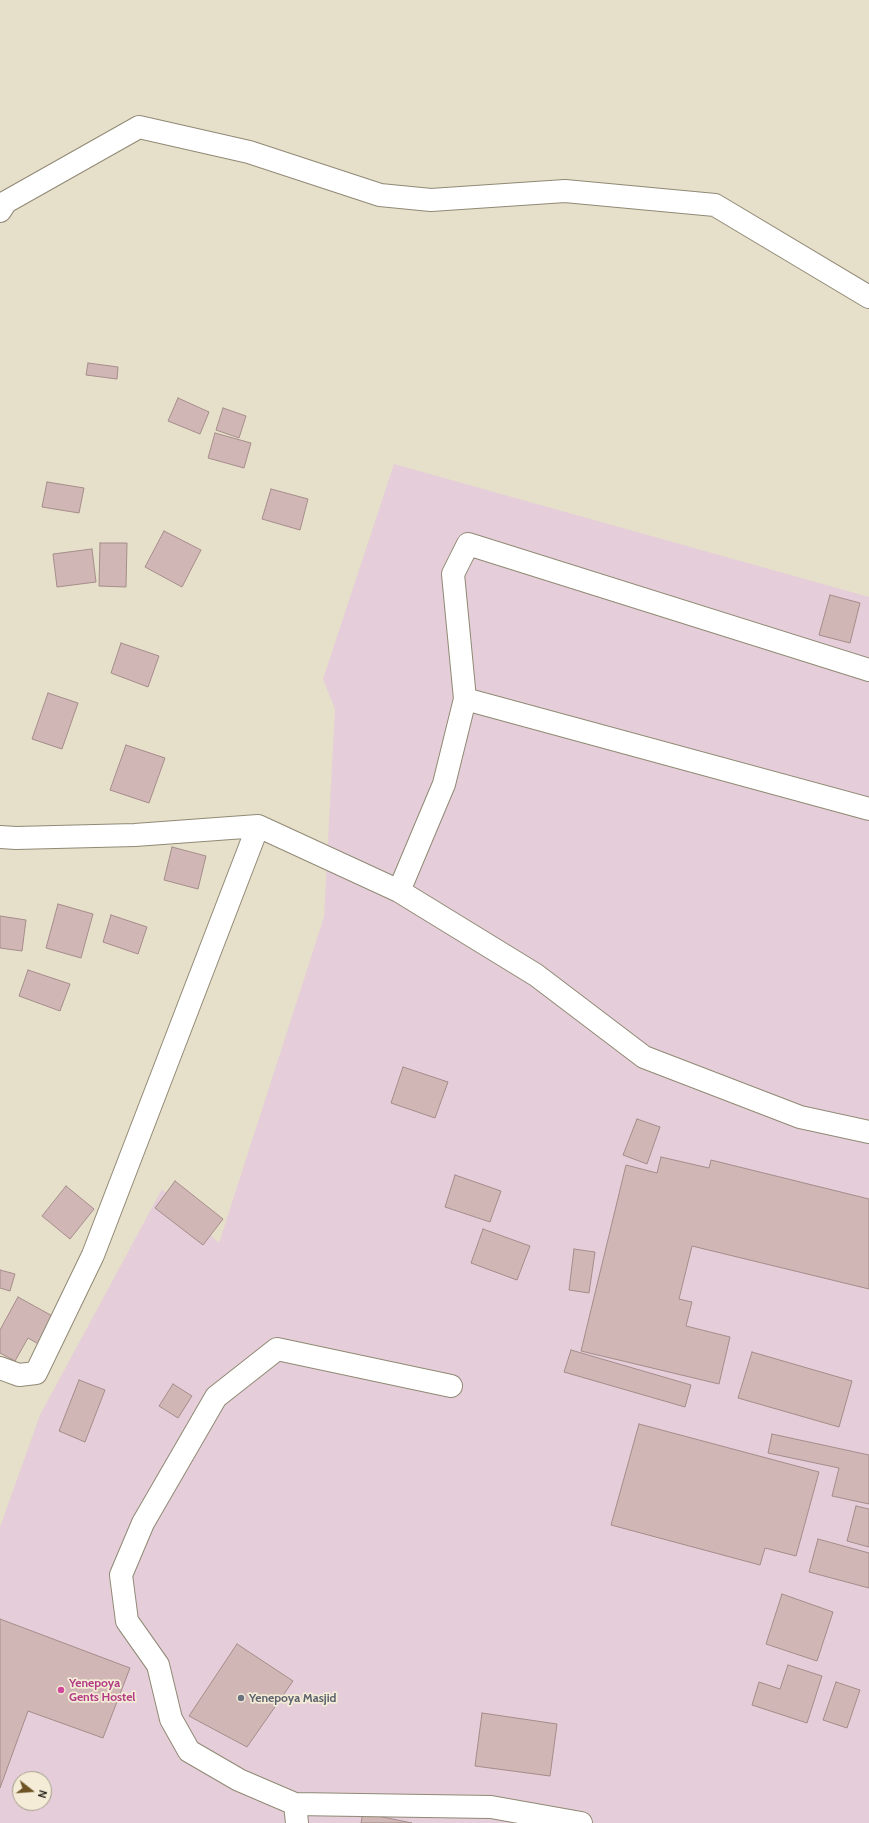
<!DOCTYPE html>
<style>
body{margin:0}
#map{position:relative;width:869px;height:1823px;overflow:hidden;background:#e6dfc9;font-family:Cabin,sans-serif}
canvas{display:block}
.north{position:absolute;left:12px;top:1771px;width:40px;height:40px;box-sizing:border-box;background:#f4ecd6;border:1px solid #a39d8c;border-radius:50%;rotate:107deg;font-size:11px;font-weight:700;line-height:16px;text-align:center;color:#29261e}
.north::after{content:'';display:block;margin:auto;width:14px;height:18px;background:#6d5324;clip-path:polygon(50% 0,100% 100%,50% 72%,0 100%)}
</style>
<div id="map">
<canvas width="869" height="1823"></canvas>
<div class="north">N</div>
</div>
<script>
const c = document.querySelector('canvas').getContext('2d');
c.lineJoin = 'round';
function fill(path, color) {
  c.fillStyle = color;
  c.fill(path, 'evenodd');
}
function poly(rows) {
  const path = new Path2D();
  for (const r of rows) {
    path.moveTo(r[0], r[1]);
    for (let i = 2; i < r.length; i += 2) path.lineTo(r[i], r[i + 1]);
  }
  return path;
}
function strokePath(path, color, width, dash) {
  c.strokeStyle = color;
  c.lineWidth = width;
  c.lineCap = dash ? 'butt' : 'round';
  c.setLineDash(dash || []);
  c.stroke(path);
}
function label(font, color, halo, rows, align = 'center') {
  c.font = font + ' Cabin,sans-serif';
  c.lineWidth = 3.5;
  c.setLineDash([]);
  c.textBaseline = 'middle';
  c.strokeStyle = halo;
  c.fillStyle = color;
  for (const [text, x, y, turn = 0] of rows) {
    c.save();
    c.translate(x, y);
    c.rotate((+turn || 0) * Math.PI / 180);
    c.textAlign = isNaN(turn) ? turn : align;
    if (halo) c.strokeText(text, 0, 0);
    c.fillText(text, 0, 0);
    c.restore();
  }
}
fill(poly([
 [394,464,869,597,869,1823,0,1823,0,1527,40,1415,162,1189,219,1243,324,917,335,709,323,679],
 [20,1779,44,1779,44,1803,20,1803]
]), '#e5ced9');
const building = poly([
 [88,363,118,367,117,379,86,375,88,363],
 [178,398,209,412,200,434,168,421,178,398],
 [223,408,246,416,239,438,216,430,223,408],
 [215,433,251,443,244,468,208,458,215,433],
 [47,482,84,488,79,513,42,507,47,482],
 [271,489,308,499,300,530,262,519,271,489],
 [164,531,201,550,182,587,145,567,164,531],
 [100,543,127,543,126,587,99,586,100,543],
 [92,549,96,582,57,587,53,554,92,549],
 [830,595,860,603,850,643,819,635,830,595],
 [121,643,159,656,148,687,111,673,121,643],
 [48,693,78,703,62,749,32,739,48,693],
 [126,745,165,758,149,803,110,790,126,745],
 [172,847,206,856,198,889,164,880,172,847],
 [58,904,93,914,81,958,46,948,58,904],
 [111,915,147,927,138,954,103,942,111,915],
 [0,916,26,920,22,951,0,948,0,916],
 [28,970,70,984,60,1011,19,996,28,970],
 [403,1067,448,1082,435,1118,391,1103,403,1067],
 [637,1119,660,1127,647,1164,623,1155,637,1119],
 [661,1157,709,1168,711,1160,869,1199,869,1289,692,1246,679,1299,692,1302,686,1326,730,1337,719,1384,581,1351,626,1165,657,1173,661,1157],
 [455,1175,501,1191,490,1222,445,1207,455,1175],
 [175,1181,223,1219,203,1245,155,1208,175,1181],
 [66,1186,94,1209,70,1239,42,1216,66,1186],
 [483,1229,530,1246,517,1280,471,1263,483,1229],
 [574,1249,595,1252,589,1293,569,1290,574,1249],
 [0,1270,15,1274,10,1291,0,1288,0,1270],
 [18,1297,56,1318,42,1346,28,1338,15,1361,0,1353,0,1330,18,1297],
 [571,1350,691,1385,685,1407,564,1372,571,1350],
 [752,1352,852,1381,839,1427,738,1398,752,1352],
 [79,1380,105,1390,85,1442,59,1431,79,1380],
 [173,1384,192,1396,178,1418,159,1406,173,1384],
 [639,1424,819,1472,796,1556,765,1548,760,1565,611,1525,639,1424],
 [772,1434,869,1455,869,1504,832,1496,839,1468,768,1453,772,1434],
 [856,1506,869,1509,869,1547,847,1541,856,1506],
 [818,1539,869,1553,869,1588,809,1572,818,1539],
 [782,1594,833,1612,817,1661,766,1644,782,1594],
 [0,1619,130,1668,103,1738,28,1711,0,1788,0,1619],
 [237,1644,293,1681,247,1747,189,1716,237,1644],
 [788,1665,822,1676,807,1723,752,1705,759,1682,780,1689,788,1665],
 [836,1682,860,1690,847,1728,823,1720,836,1682],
 [482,1713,557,1724,550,1776,475,1766,482,1713],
 [363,1813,412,1823,361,1823,363,1813]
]);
fill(building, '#d0b6b4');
strokePath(building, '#a58d8b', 1);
const street = poly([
 [0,211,6,202,139,127,249,152,380,195,431,200,565,191,715,205,869,297],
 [465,699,869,809],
 [0,837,16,838,135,835,258,826,399,891,536,975,644,1057,800,1117,869,1132],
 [399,891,444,784,465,699,453,574,468,544,869,670],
 [0,1368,19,1375,36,1373,93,1255,258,826],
 [295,1804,491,1807,581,1823],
 [297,1823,295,1804,239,1780,189,1751,171,1719,158,1665,127,1621,121,1575,143,1523,216,1397,277,1349,451,1386]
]);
strokePath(street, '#908975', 24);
strokePath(street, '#fff', 22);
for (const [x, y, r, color] of [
 [61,1690,4,"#d1479c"],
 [241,1698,4,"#6b7280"]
]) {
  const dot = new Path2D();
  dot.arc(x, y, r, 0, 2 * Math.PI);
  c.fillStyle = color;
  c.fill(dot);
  strokePath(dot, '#f4ecd6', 1.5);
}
label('bold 12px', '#b23c85', '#f4ecd6', [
 ["Yenepoya",69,1683],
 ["Gents Hostel",69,1697]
], 'left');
label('bold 12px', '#5b616d', '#f4ecd6', [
 ["Yenepoya Masjid",249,1698]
], 'left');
</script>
